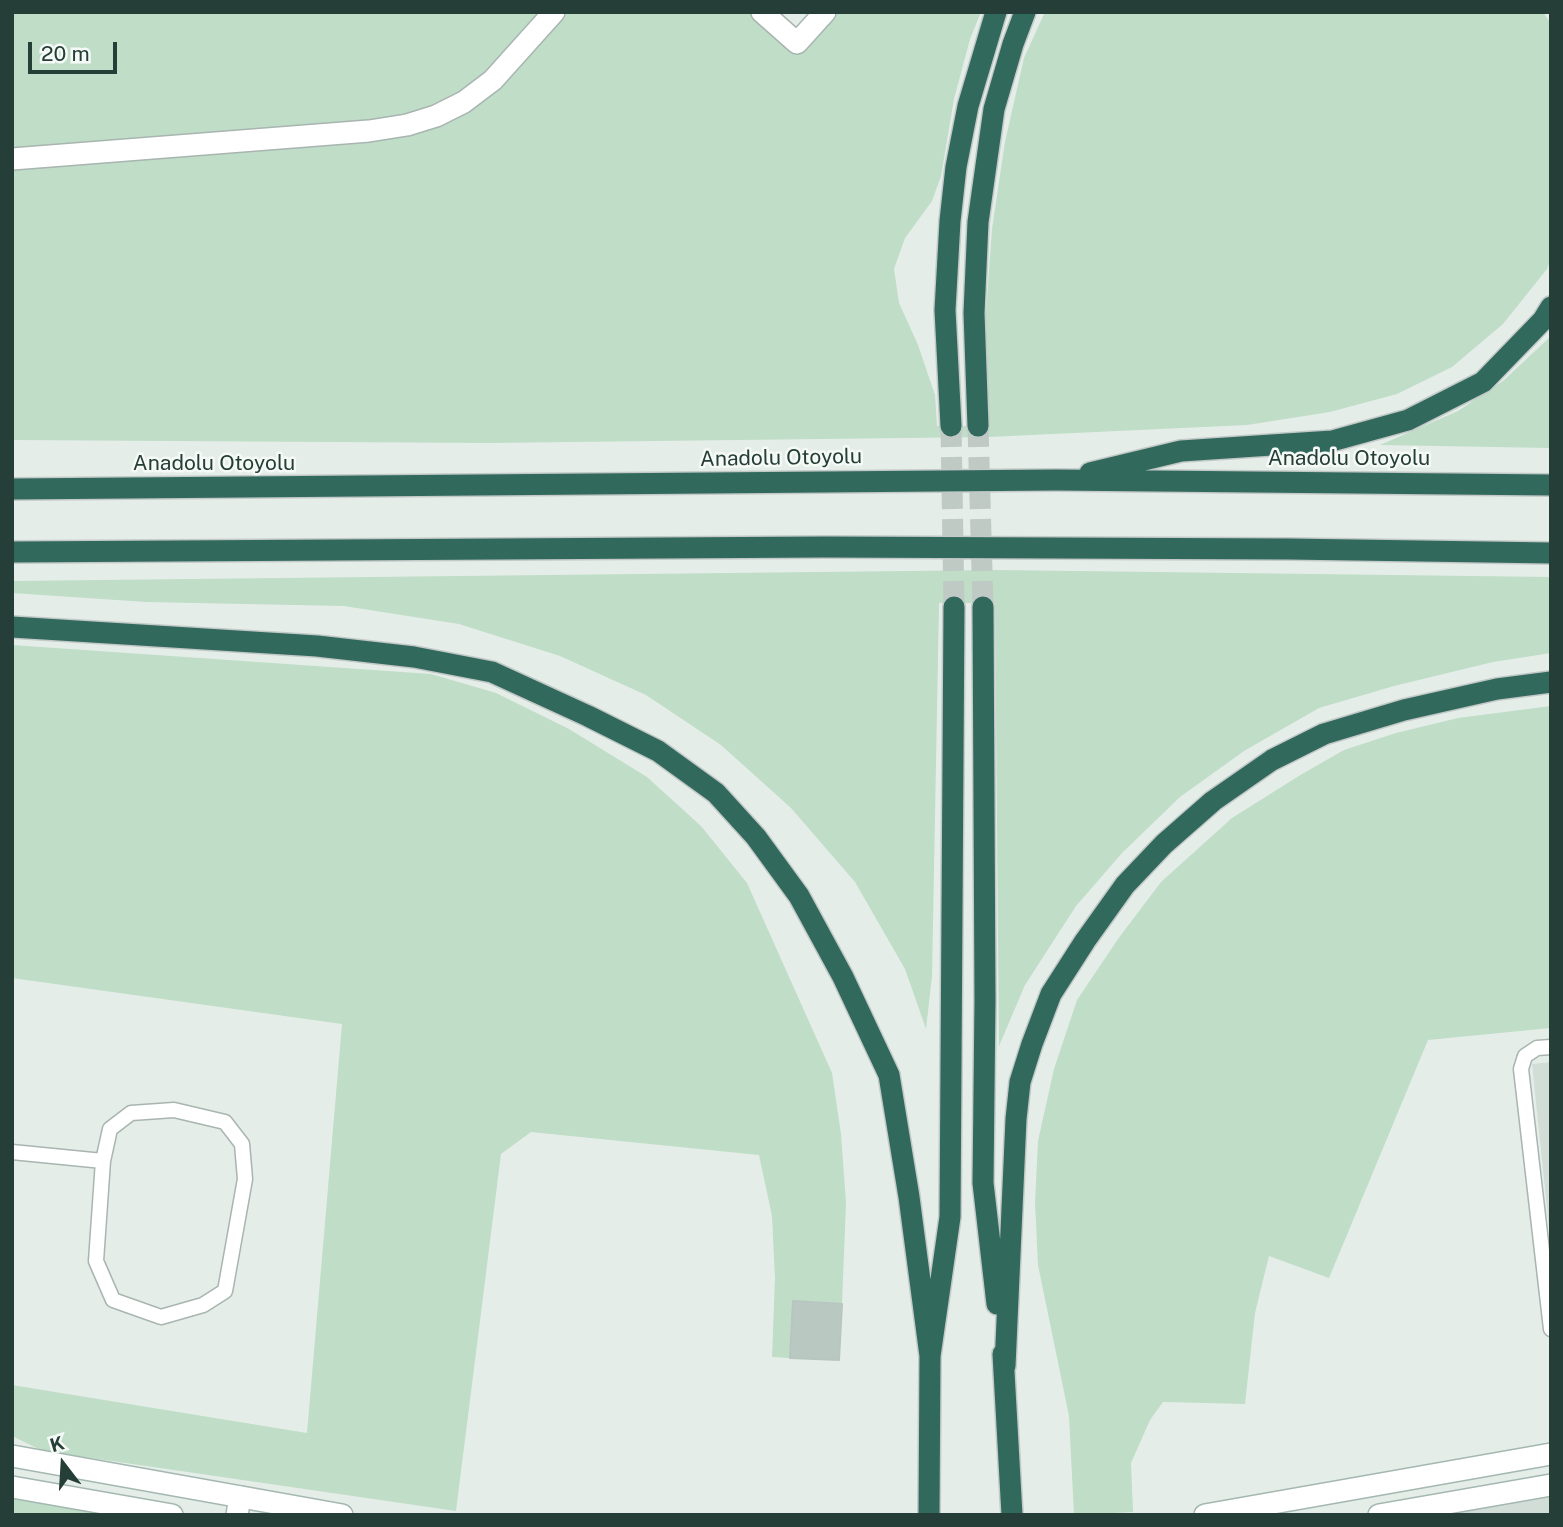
<!DOCTYPE html>
<style>
body{margin:0}
#map{position:relative;width:1563px;height:1527px;overflow:hidden;background:#e5ede9;font-family:"Public Sans",sans-serif}
canvas{display:block}
.frame{position:absolute;inset:0;border:14px solid #253e37;pointer-events:none}
.north{position:absolute;left:28px;top:1429px;width:70px;height:70px;-webkit-text-stroke:5px #f5faf7;paint-order:stroke;rotate:343deg;font-size:19px;font-weight:700;line-height:28px;text-align:center;color:#253e37}
.north::after{content:'';display:block;margin:auto;width:24px;height:32px;background:#253e37;clip-path:polygon(50% 0,100% 100%,50% 72%,0 100%)}
.scale{position:absolute;left:28px;top:42px;width:89px;height:32px;box-sizing:border-box;border:4px solid #253e37;border-top:0;padding-left:9px;font-size:21px;line-height:24px;white-space:nowrap;color:#253e37;-webkit-text-stroke:5px #f5faf7;paint-order:stroke}
</style>
<div id="map">
<canvas width="1563" height="1527"></canvas>
<div class="frame"></div>
<div class="north">K</div>
<div class="scale">20 m</div>
</div>
<script>
const c = document.querySelector('canvas').getContext('2d');
c.lineJoin = 'round';
function fill(path, color) {
  c.fillStyle = color;
  c.fill(path, 'evenodd');
}
function poly(rows) {
  const path = new Path2D();
  for (const r of rows) {
    path.moveTo(r[0], r[1]);
    for (let i = 2; i < r.length; i += 2) path.lineTo(r[i], r[i + 1]);
  }
  return path;
}
function strokePath(path, color, width, dash) {
  c.strokeStyle = color;
  c.lineWidth = width;
  c.lineCap = dash ? 'butt' : 'round';
  c.setLineDash(dash || []);
  c.stroke(path);
}
function label(font, color, halo, rows, align = 'center') {
  c.font = font + ' "Public Sans",sans-serif';
  c.lineWidth = 5;
  c.setLineDash([]);
  c.textBaseline = 'middle';
  c.strokeStyle = halo;
  c.fillStyle = color;
  for (const [text, x, y, turn = 0] of rows) {
    c.save();
    c.translate(x, y);
    c.rotate((+turn || 0) * Math.PI / 180);
    c.textAlign = isNaN(turn) ? turn : align;
    if (halo) c.strokeText(text, 0, 0);
    c.fillText(text, 0, 0);
    c.restore();
  }
}
fill(poly([
 [1551,1062,1551,1247,1532,1064],
 [1551,1495,1551,1515,1441,1515]
]), '#d3ddd8');
fill(poly([
 [12,12,762,12,797,43,825,12,981,12,970,39,954,99,941,176,932,201,905,238,894,269,899,303,918,345,935,395,937,426,978,426,992,229,1005,142,1024,58,1045,12,1543,12,1551,24,1551,259,1547,269,1503,324,1452,367,1397,394,1330,412,1247,425,988,437,489,443,12,440],
 [1551,336,1551,448,1380,445,1458,411,1503,381],
 [997,570,1551,577,1551,653,1493,662,1394,686,1319,708,1244,751,1180,797,1122,853,1076,906,1025,985,999,1046,995,603,939,603,932,976,926,1029,905,969,855,882,791,808,721,745,646,695,560,656,459,624,344,606,146,602,12,593,12,581],
 [12,645,431,674,496,693,569,729,647,777,701,826,747,883,832,1073,841,1134,846,1203,842,1304,794,1301,790,1358,772,1357,775,1278,772,1216,759,1155,531,1132,501,1154,456,1511,43,1451,12,1436,12,1385,307,1433,342,1024,12,978],
 [1551,706,1551,1028,1428,1040,1329,1278,1269,1256,1255,1313,1245,1404,1163,1402,1150,1420,1131,1463,1133,1512,1074,1515,1069,1416,1038,1265,1035,1203,1038,1141,1054,1069,1077,1000,1118,939,1161,882,1232,818,1302,774,1344,750,1396,733,1458,718],
 [12,1495,119,1515,12,1515]
]), '#bfddc7');
const building = poly([
 [793,1301,842,1304,839,1360,790,1358,793,1301]
]);
fill(building, '#bac8c2');
strokePath(building, '#b7c6c0', 2);
strokePath(poly([
 [951,426,954,607],
 [978,426,983,607]
]), '#bfcac5', 21, [21, 10]);
const service = poly([
 [1551,1047,1537,1048,1525,1056,1521,1069,1551,1329],
 [12,1152,103,1161,96,1261,113,1300,161,1317,203,1305,225,1291,245,1179,242,1144,225,1122,174,1110,131,1113,110,1129,103,1161]
]);
const minor = poly([
 [762,12,797,43,825,12],
 [12,159,369,131,407,125,436,116,464,102,493,80,554,12],
 [237,1515,240,1497]
]);
const secondary = poly([
 [12,1456,342,1515],
 [12,1487,172,1515],
 [1205,1515,1551,1454],
 [1379,1515,1551,1485]
]);
const motorway = poly([
 [951,426,945,310,950,221,956,167,968,106,996,12],
 [978,426,974,313,978,222,994,109,1013,44,1025,12],
 [1090,473,1181,451,1332,441,1408,420,1483,382,1543,320,1551,307],
 [12,489,1056,480,1551,485],
 [12,552,824,547,1289,549,1551,553],
 [983,607,985,1000,983,1183,997,1304],
 [12,627,317,646,414,657,492,672,588,716,658,751,716,793,756,837,799,896,843,977,889,1075,909,1197,930,1356],
 [1003,1354,1012,1515],
 [1005,1366,1016,1119,1020,1082,1032,1044,1051,994,1085,941,1125,885,1164,844,1213,801,1272,760,1324,734,1404,710,1497,689,1551,682],
 [929,1515,930,1356,950,1217,954,607]
]);
strokePath(service, '#a8b5b0', 17);
strokePath(minor, '#a8b5b0', 24);
strokePath(secondary, '#a4b8b1', 24);
strokePath(motorway, '#c2c9c7', 24);
strokePath(service, '#fff', 14);
strokePath(minor, '#fff', 21);
strokePath(secondary, '#fff', 21);
strokePath(motorway, '#32695d', 21);
label('21px', '#253e37', '#f5faf7', [
 ["Anadolu Otoyolu",781,458,-1],
 ["Anadolu Otoyolu",1349,459],
 ["Anadolu Otoyolu",214,464]
]);
</script>
